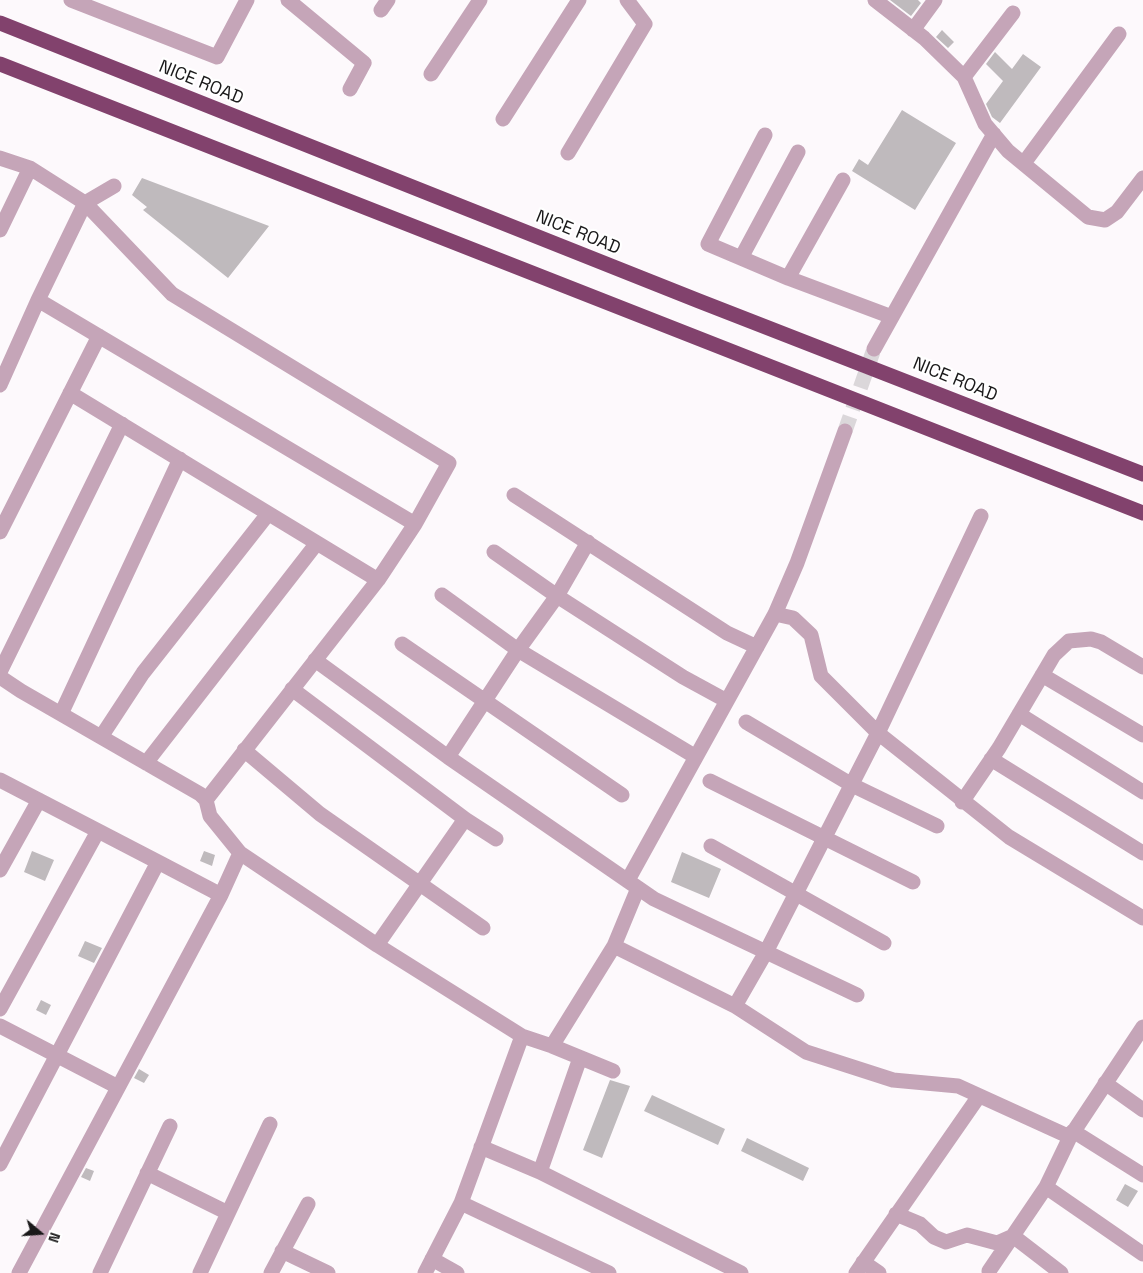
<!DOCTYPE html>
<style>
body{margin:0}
#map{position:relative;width:1143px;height:1273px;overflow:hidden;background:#fdf9fc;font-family:"Space Grotesk",sans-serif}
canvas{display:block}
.north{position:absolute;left:15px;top:1208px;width:50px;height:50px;-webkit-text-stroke:4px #fff;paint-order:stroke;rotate:108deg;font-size:14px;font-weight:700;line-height:20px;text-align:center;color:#1a191a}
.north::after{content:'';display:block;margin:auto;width:18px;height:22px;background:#1a191a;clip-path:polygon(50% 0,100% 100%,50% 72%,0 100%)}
</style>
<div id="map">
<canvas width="1143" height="1273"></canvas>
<div class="north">N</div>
</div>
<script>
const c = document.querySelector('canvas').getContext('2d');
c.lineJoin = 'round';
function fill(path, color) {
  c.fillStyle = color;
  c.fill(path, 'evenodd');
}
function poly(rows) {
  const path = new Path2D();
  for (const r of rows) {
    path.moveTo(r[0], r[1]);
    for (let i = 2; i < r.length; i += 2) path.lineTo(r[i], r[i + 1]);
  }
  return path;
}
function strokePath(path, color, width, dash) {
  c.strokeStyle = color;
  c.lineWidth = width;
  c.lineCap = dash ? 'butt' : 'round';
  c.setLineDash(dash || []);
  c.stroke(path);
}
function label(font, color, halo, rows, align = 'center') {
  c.font = font + ' "Space Grotesk",sans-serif';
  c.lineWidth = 4.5;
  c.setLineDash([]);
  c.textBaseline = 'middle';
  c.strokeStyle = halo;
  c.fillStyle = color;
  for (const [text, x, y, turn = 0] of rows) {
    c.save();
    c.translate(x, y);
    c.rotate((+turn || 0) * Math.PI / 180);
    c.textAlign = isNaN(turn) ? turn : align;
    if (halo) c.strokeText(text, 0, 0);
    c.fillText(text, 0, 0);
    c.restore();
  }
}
fill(poly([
 [890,0,918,0,921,3,911,16],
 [942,30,954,42,948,48,936,37],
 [995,52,1012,69,1023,54,1041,67,1000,123,992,117,986,104,1003,81,986,64],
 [902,110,956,143,915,210,852,171,859,159,868,165],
 [142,178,269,226,228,278,143,210,147,207,132,195],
 [32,851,54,860,45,881,24,872],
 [204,851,215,855,212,866,200,861],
 [682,852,721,869,709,898,671,882],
 [85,941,102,948,94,963,78,956],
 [41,1000,51,1005,46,1015,36,1010],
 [139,1069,149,1075,144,1083,134,1078],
 [610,1080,630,1086,602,1158,583,1150],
 [652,1095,725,1129,718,1145,644,1111],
 [747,1138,809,1168,803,1181,741,1151],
 [86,1168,94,1171,90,1181,81,1177],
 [1125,1184,1138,1191,1128,1207,1116,1200]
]), '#bfbabd');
strokePath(poly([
 [845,431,874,349]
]), '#dbd7da', 15, [15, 8]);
strokePath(poly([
 [71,0,217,57,247,0],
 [288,0,364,63,350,89],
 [875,0,924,38,964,77,985,124,1008,151,1088,217,1105,220,1117,212,1143,178],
 [381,10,388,0],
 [913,30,935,0],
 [431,74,480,0],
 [964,77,1013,13],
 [503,119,579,0],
 [765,135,708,244,741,258,798,152],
 [568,153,645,24,627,0],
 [0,158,30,168,85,203,114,186],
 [1024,163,1119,34],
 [0,230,30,168],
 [741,258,788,278,843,180],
 [788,278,892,317],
 [38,300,415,524],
 [874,349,994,134],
 [0,385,38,300,85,203,172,294,449,463,415,524,378,580,206,800,200,794,21,691,0,677],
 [70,393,378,580],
 [514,495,727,633,757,647],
 [0,532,99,336],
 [494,552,557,596,683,677,727,701],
 [442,595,518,650,696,757],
 [775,614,793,618,811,635,821,676,878,733,1009,837,1143,918],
 [402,644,622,795],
 [315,660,448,757,654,899,857,995],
 [0,672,122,424],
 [1042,675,1143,735],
 [292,689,465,819,496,839],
 [61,714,180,459],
 [1019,714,1143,792],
 [746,722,852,785,937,826],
 [101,737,143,673,268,514],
 [244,750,320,814,483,928],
 [448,757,518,650,557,596,588,542],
 [991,759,1143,853],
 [146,763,317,543],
 [0,780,158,862,0,1164],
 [710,781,913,882],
 [206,800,210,816,240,853,377,945,522,1036],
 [962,802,999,748,1054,655,1069,641,1091,639,1101,642,1143,667],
 [711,846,884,943],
 [0,870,39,800],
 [628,880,775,614,797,563,845,431],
 [221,895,240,853],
 [377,945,465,819],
 [614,946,735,1006,806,1052,893,1080,958,1086,1070,1137],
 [735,1006,766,952,878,733,981,516],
 [0,1009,98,831],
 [0,1026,118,1087],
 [552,1046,614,946,638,888],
 [1105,1083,1143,1110],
 [1073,1131,1143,1175],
 [481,1147,540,1172,741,1273],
 [540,1172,580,1058],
 [147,1173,228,1213],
 [1046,1187,1143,1254],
 [461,1203,609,1273],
 [896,1214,920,1224,934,1237,946,1242,967,1235,997,1243,1013,1236,1061,1273],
 [282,1251,328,1273],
 [432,1259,457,1273],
 [863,1262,879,1273],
 [989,1271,1046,1187,1070,1137,1143,1027],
 [19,1273,221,895,158,862],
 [100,1273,170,1126],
 [200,1273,270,1124],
 [271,1273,308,1204],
 [425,1273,461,1203,522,1036,552,1046,613,1071],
 [856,1273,979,1096]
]), '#c5a5b8', 15);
strokePath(poly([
 [0,23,699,301,1143,474],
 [0,64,1143,513]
]), '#82426d', 15);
label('18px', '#1a191a', '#fff', [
 ["NICE ROAD",201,83,22],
 ["NICE ROAD",578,233,22],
 ["NICE ROAD",955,380,22]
]);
</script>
